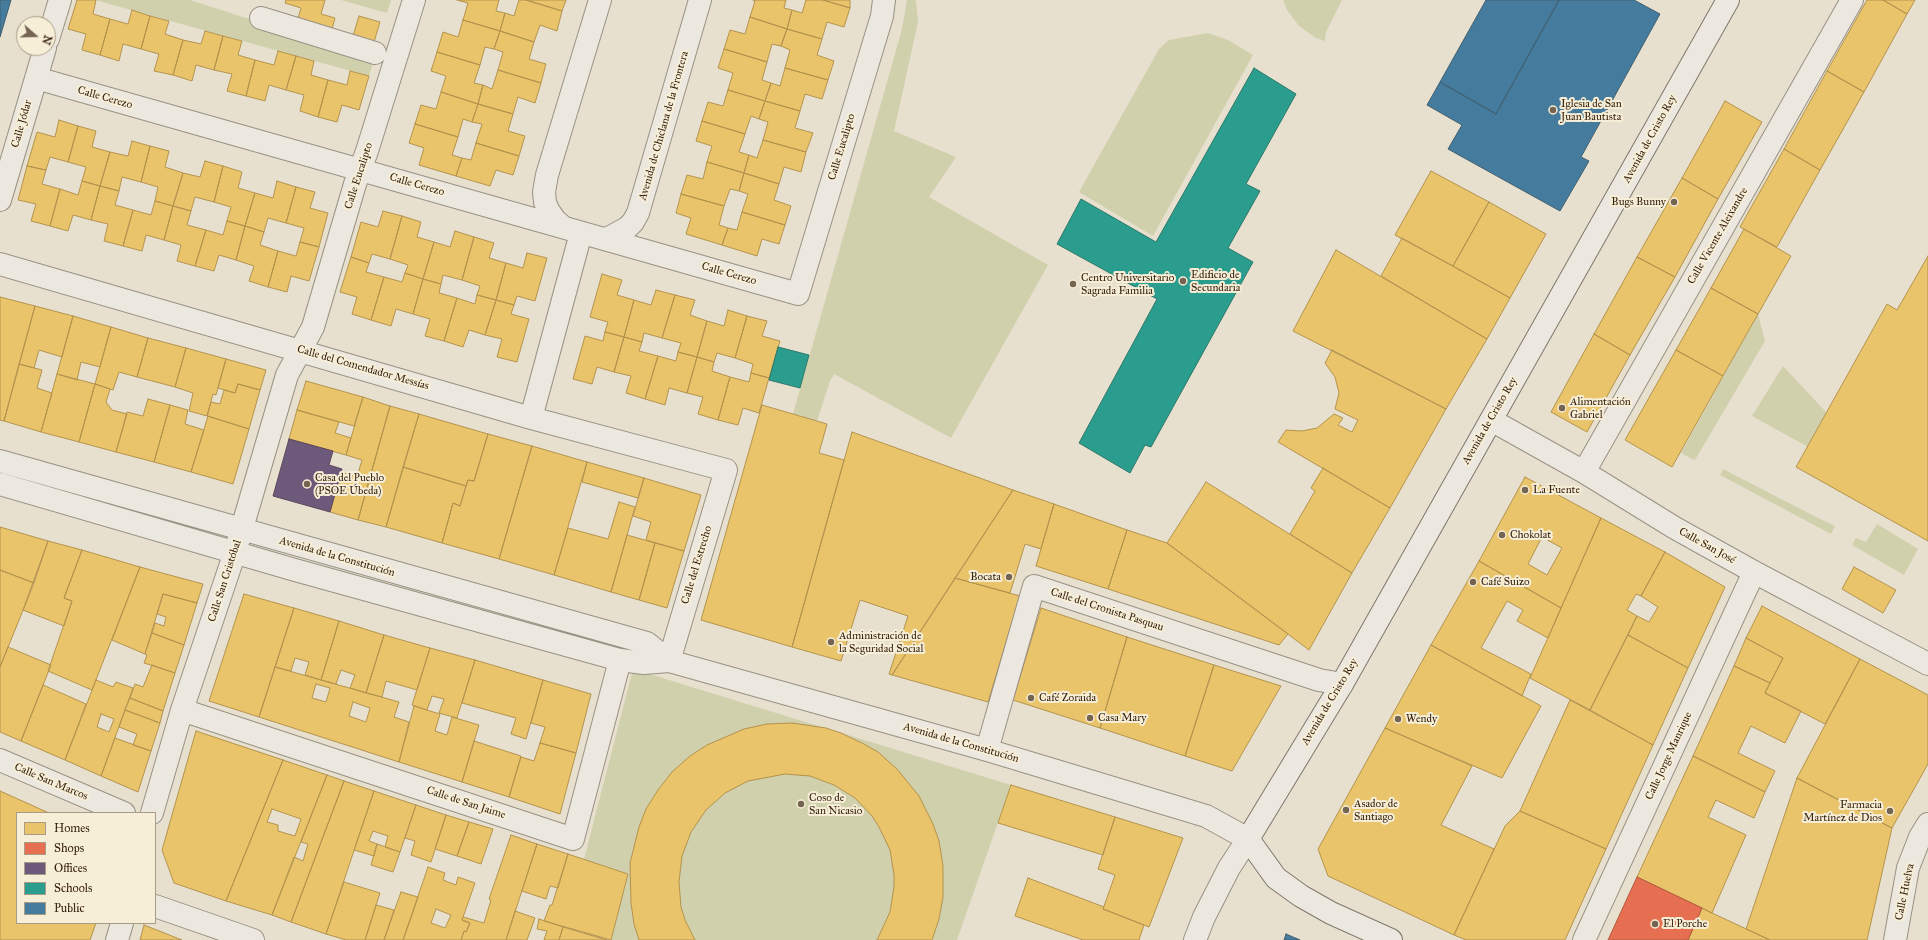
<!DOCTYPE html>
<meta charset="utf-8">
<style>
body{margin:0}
#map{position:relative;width:1928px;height:940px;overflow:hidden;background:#e8e0ce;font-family:"IM FELL Great Primer",serif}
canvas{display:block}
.legend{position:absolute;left:16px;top:812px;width:140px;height:112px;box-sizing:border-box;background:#f7eed8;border:1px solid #a99c87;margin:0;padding:5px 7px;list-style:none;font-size:12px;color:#35210e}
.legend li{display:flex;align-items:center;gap:8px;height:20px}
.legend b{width:20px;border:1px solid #a99c87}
.north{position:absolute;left:16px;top:16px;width:40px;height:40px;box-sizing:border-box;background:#f7eed8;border:1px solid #a99c87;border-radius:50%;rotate:110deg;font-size:11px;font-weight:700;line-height:16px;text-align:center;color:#35210e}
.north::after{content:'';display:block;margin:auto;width:14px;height:18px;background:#746451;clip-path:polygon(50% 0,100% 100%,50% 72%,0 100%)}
</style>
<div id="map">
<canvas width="1928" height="940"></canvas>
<ul class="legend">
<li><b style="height:11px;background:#e9c46a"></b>Homes</li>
<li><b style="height:11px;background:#e76f51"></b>Shops</li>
<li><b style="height:11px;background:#6d597a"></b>Offices</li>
<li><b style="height:11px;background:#2a9d8f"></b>Schools</li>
<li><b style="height:11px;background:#457b9d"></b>Public</li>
</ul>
<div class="north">N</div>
</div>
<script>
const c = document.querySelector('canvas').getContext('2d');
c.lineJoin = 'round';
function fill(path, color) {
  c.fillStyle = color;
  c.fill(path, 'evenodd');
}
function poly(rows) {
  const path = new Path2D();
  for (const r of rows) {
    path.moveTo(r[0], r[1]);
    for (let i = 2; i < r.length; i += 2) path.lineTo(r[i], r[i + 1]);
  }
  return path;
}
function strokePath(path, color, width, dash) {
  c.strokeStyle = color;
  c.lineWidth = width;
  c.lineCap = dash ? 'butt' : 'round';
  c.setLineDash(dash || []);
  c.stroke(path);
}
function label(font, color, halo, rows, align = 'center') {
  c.font = font + ' "IM FELL Great Primer",serif';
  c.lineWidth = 4;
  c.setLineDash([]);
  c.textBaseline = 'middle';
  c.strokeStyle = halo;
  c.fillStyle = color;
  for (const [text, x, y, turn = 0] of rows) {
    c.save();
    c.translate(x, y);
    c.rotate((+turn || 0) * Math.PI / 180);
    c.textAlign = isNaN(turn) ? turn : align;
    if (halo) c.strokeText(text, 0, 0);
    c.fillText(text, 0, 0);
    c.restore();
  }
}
fill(poly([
 [95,0,190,0,374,59,369,76],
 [341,0,391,0,387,13],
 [907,0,916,0,918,22,894,131,956,157,929,197,1048,265,951,438,834,374,830,381,817,421,793,414,902,29],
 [1283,0,1342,0,1326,32,1325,41,1316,38,1299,26,1287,10],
 [1208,33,1228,40,1253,55,1153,236,1079,192,1159,49,1169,40],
 [1758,314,1765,341,1695,460,1690,458,1681,453],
 [1783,366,1827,413,1808,447,1752,416],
 [1723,469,1818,518,1835,526,1831,534,1720,475],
 [1877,524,1918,549,1904,575,1852,545,1856,538,1866,542],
 [633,669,1011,785,957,940,611,940,628,874,584,859]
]), '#d0d0ad');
const homes = poly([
 [77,0,96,0,93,14,110,19,100,55,82,50,86,34,68,29,77,0],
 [286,0,325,0,321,14,335,18,330,36,296,25,301,8,285,3,286,0],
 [457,0,499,0,496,11,505,13,500,31,463,20,468,3,457,0],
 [519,0,526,0,562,11,557,31,540,25,534,42,500,31,505,13,514,16,519,0],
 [526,0,566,0,562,11,526,0],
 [753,0,786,0,784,8,792,10,787,29,750,17,755,1,753,0],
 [806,0,823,0,850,8,844,27,827,22,822,39,787,29,792,10,802,13,806,0],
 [823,0,850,0,850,8,823,0],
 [1867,0,1883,0,1907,14,1864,92,1827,71,1867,0],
 [1883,0,1915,0,1907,14,1883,0],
 [132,10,150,16,141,49,123,44,119,61,100,55,110,19,128,24,132,10],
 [150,16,169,21,165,34,183,40,173,75,154,71,159,54,141,49,150,16],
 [359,16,380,22,374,42,353,36,359,16],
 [750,17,787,29,781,46,772,44,767,62,724,49,730,30,745,34,750,17],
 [463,20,500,31,494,49,485,47,480,65,437,52,443,32,458,37,463,20],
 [787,29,822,39,817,55,834,61,828,80,785,68,790,50,781,46,787,29],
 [205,31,223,36,214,70,196,65,192,81,173,75,183,40,201,44,205,31],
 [500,31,534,42,529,59,546,64,541,83,498,70,503,52,494,49,500,31],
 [223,36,242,41,238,55,255,60,246,96,227,91,232,74,214,70,223,36],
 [724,49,767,62,762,80,771,83,765,101,728,90,733,73,718,68,724,49],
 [278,51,296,56,286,90,269,85,265,101,246,96,255,60,274,65,278,51],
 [437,52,480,65,474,83,483,85,478,104,441,92,446,76,431,71,437,52],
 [296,56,314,61,311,75,328,80,318,117,300,111,304,95,286,90,296,56],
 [785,68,828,80,822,99,805,94,800,111,765,101,771,83,780,86,785,68],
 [498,70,541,83,535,103,518,97,513,114,478,104,483,85,492,89,498,70],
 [350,71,369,76,359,110,342,105,337,122,318,117,328,80,347,85,350,71],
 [1827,71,1864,92,1820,170,1784,149,1827,71],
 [728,90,765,101,759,119,751,116,745,134,702,121,708,102,723,106,728,90],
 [441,92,478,104,472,122,463,119,458,137,415,124,421,105,436,109,441,92],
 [765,101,800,111,795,128,813,133,806,152,763,140,768,122,759,119,765,101],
 [1725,101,1762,122,1718,199,1682,178,1725,101],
 [478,104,513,114,508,131,525,136,519,156,476,143,482,124,472,122,478,104],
 [59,120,78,126,68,162,50,157,46,170,27,166,37,132,55,137,59,120],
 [702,121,745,134,739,152,749,155,744,173,707,162,712,146,696,141,702,121],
 [415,124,458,137,452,155,462,158,456,176,419,165,424,148,409,143,415,124],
 [78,126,96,131,92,147,110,152,100,186,82,181,86,167,68,162,78,126],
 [763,140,806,152,801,172,784,167,779,184,744,173,749,155,757,158,763,140],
 [132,141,150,146,141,182,122,177,119,191,100,186,110,152,128,156,132,141],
 [476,143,519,156,513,175,496,170,490,186,456,176,462,158,471,160,476,143],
 [150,146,169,151,165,167,183,173,173,206,155,201,158,187,141,182,150,146],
 [1784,149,1820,170,1777,247,1740,227,1784,149],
 [205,161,223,166,214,202,195,197,191,211,173,206,183,173,200,177,205,161],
 [707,162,744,173,739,191,730,189,724,206,681,194,687,175,703,179,707,162],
 [27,166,46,170,42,184,60,189,50,226,31,221,36,204,18,200,27,166],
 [223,166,242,172,238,188,255,193,245,226,227,221,231,207,214,202,223,166],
 [1431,171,1489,202,1453,266,1395,235,1431,171],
 [744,173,779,184,774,200,791,206,785,225,742,212,748,194,739,191,744,173],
 [1682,178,1718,199,1675,277,1637,257,1682,178],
 [82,181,100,186,91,220,73,215,68,231,50,226,60,189,78,195,82,181],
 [277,181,296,187,286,223,268,218,264,232,245,226,255,193,273,198,277,181],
 [100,186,119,191,115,205,133,210,123,246,104,241,108,224,91,220,100,186],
 [296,187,315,192,310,208,328,213,319,247,300,242,304,228,286,223,296,187],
 [681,194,724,206,719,225,728,228,722,245,686,234,691,218,676,213,681,194],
 [155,201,173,206,164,240,146,235,142,251,123,246,133,210,151,215,155,201],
 [1489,202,1546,234,1510,298,1453,266,1489,202],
 [173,206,191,211,187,225,206,230,195,266,177,261,181,245,164,240,173,206],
 [383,211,402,216,390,259,372,254,369,263,351,257,361,222,378,227,383,211],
 [742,212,785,225,779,244,762,239,757,256,722,245,728,228,737,230,742,212],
 [402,216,421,222,417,237,434,242,423,279,405,273,408,265,390,259,402,216],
 [227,221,245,226,236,260,219,255,214,271,195,266,206,230,223,235,227,221],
 [245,226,264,232,260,245,278,251,268,287,249,281,254,266,236,260,245,226],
 [1744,229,1791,256,1758,314,1711,288,1744,229],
 [455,231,474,237,462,280,443,275,441,284,423,279,434,242,450,247,455,231],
 [474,237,494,243,489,258,506,263,496,300,477,295,480,286,462,280,474,237],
 [1402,238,1510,298,1487,339,1381,276,1402,238],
 [300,242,319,247,309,281,291,276,287,292,268,287,278,251,296,256,300,242],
 [1336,250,1487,339,1446,409,1293,331,1336,250],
 [527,253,547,258,535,301,517,296,514,305,496,300,506,263,523,268,527,253],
 [1928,256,1928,541,1796,467,1887,304,1897,310,1928,256],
 [351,257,369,263,366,272,384,277,371,320,352,314,357,297,340,292,351,257],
 [1637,257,1675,277,1630,355,1594,334,1637,257],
 [405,273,423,279,413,314,396,309,391,326,371,320,384,277,402,282,405,273],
 [602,274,622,280,617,295,634,300,624,337,605,332,608,322,590,317,602,274],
 [423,279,441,284,439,293,457,298,444,341,425,336,430,319,413,314,423,279],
 [1711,288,1758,314,1723,376,1676,350,1711,288],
 [656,290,675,295,662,338,644,333,642,342,624,337,634,300,651,305,656,290],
 [477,295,496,300,485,335,469,330,463,347,444,341,457,298,475,304,477,295],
 [675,295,695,300,690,315,707,321,697,357,678,352,681,343,662,338,675,295],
 [0,297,35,306,4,421,0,420,0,297],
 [496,300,514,305,511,314,529,319,517,362,497,357,502,339,485,335,496,300],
 [35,306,73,316,62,357,39,350,34,368,19,364,35,306],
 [728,310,747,316,735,358,717,353,714,362,697,357,707,321,724,326,728,310],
 [73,316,111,327,100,367,81,362,77,380,57,374,73,316],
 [747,316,767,321,762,336,780,341,769,378,751,373,753,364,735,358,747,316],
 [111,327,148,338,137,377,119,372,113,390,95,384,111,327],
 [605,332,624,337,614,372,597,367,592,384,573,379,585,336,603,341,605,332],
 [1594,334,1630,355,1587,432,1551,412,1594,334],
 [624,337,642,342,639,351,658,356,645,399,626,393,631,376,614,372,624,337],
 [148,338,186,348,175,387,137,377,148,338],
 [186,348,226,359,216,395,213,394,207,416,189,411,193,393,175,387,186,348],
 [1332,350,1446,409,1390,508,1278,442,1286,430,1302,431,1317,428,1334,414,1343,418,1338,425,1352,432,1358,420,1335,409,1339,393,1335,377,1325,363,1332,350],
 [1676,350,1723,376,1672,467,1625,440,1676,350],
 [678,352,697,357,687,393,669,388,665,405,645,399,658,356,676,361,678,352],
 [697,357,714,362,712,371,730,377,718,420,698,414,703,397,687,393,697,357],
 [226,359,266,370,260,390,238,384,235,393,218,388,226,359],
 [19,364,42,370,37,388,52,393,41,432,4,421,19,364],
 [751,373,769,378,759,413,743,408,738,425,718,420,730,377,749,382,751,373],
 [57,374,95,384,79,442,41,432,57,374],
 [306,381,363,397,354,426,297,410,306,381],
 [95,384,110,389,106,402,112,410,127,414,116,452,79,442,95,384],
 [238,384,260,390,249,429,207,416,211,402,220,404,224,390,235,393,238,384],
 [363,397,390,406,358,520,330,512,341,472,357,477,362,460,346,455,363,397],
 [148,399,170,405,154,462,116,452,127,412,143,416,148,399],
 [170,405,188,410,185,424,204,430,191,472,154,462,170,405],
 [762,405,827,424,819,453,844,460,792,647,701,620,762,405],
 [390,406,419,414,386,527,358,520,390,406],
 [297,410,339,422,335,433,351,438,346,455,289,439,297,410],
 [419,414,488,434,474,481,468,480,466,486,403,467,419,414],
 [208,416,249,429,233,484,191,472,208,416],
 [852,432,1013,490,892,675,889,674,908,616,860,600,841,661,792,647,852,432],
 [488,434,532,446,499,559,442,543,453,503,460,506,468,480,474,481,488,434],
 [532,446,587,462,554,575,499,559,532,446],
 [587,462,644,478,638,498,582,482,587,462],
 [403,467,466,486,460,506,453,503,442,543,386,527,403,467],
 [1323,468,1390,508,1352,573,1290,534,1315,491,1311,488,1323,468],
 [1525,477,1601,518,1561,608,1479,561,1525,477],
 [1542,537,1562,548,1547,575,1528,564,1542,537],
 [644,478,701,495,684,551,646,540,651,522,633,516,644,478],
 [1206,482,1352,573,1309,650,1167,543,1206,482],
 [1013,490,1054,504,1041,549,1025,544,1010,593,955,578,1013,490],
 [619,502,635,507,611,592,554,575,568,528,608,539,619,502],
 [1054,504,1127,530,1108,589,1036,566,1054,504],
 [1601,518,1665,552,1641,596,1636,594,1627,610,1637,616,1590,710,1530,678,1601,518],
 [0,527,48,541,34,583,0,570,0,527],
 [1127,530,1167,543,1288,634,1279,645,1108,589,1127,530],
 [627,535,655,543,639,600,611,592,627,535],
 [48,541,82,550,64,598,72,601,64,626,23,610,48,541],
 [655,543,684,551,667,608,639,600,655,543],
 [82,550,140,567,92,690,48,671,72,601,64,598,82,550],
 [1665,552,1725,587,1688,668,1628,635,1637,616,1649,622,1658,607,1641,596,1665,552],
 [1479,561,1561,608,1548,638,1517,621,1523,610,1507,601,1481,648,1531,674,1522,696,1431,645,1479,561],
 [140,567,203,584,197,603,163,594,145,654,112,640,140,567],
 [1854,567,1896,590,1883,613,1842,589,1854,567],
 [0,570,34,583,0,667,0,570],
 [955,578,1020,596,988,702,892,675,955,578],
 [163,594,197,603,184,645,152,633,155,623,164,626,166,617,157,614,163,594],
 [244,594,294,608,259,717,209,701,244,594],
 [1762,606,1860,659,1825,724,1765,693,1783,658,1746,638,1762,606],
 [294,608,339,621,321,680,305,675,309,662,295,658,291,671,275,667,294,608],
 [1041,608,1127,637,1100,728,1013,700,1041,608],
 [339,621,384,635,366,693,350,688,355,675,341,670,336,684,321,680,339,621],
 [152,633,184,645,175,673,144,663,147,655,145,654,152,633],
 [384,635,430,648,417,690,386,681,382,697,366,693,384,635],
 [1628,635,1688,668,1653,745,1590,710,1628,635],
 [1127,637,1214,665,1185,756,1100,728,1127,637],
 [1746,638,1783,658,1770,683,1734,666,1746,638],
 [1431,645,1541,706,1502,778,1385,728,1431,645],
 [8,647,51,665,21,741,0,732,0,667,8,647],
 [430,648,475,660,457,718,439,713,444,699,432,696,427,710,412,705,430,648],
 [1860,659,1928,695,1928,764,1892,828,1797,778,1860,659],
 [475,660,543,680,526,739,511,734,516,718,462,703,475,660],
 [152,665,175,673,163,711,130,698,135,684,143,687,152,665],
 [1214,665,1281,686,1232,771,1185,756,1214,665],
 [1734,666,1770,683,1765,693,1801,711,1785,743,1751,726,1738,753,1775,771,1765,792,1693,756,1734,666],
 [275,667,399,702,394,717,409,722,399,762,259,717,275,667],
 [316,684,330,688,326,702,312,698,316,684],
 [353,702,370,708,366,722,349,716,353,702],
 [96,680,113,687,116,682,133,688,101,776,65,760,96,680],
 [101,714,114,719,109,732,97,727,101,714],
 [543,680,591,694,576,753,540,743,545,727,531,723,543,680],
 [43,685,86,704,65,760,21,741,43,685],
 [130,698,163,711,160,723,125,710,130,698],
 [1570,700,1653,745,1606,849,1520,811,1570,700],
 [414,706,440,714,435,731,447,735,452,717,479,725,462,782,399,762,414,706],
 [125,710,160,723,151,751,133,745,137,734,119,727,125,710],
 [792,723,826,728,841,733,864,744,878,752,897,769,919,796,933,824,939,841,943,866,943,897,939,919,932,940,877,940,890,912,894,887,894,875,890,850,879,827,872,816,855,798,834,785,810,776,785,774,748,781,725,793,706,810,691,832,682,856,679,882,681,907,685,920,695,940,639,940,634,924,631,903,630,863,639,827,646,809,658,790,672,772,690,756,707,745,744,729,767,724,792,723],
 [1385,728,1472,766,1441,825,1494,849,1454,935,1328,876,1318,849,1385,728],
 [196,731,283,760,226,901,174,883,162,850,196,731],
 [115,738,151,751,138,792,101,776,115,738],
 [474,741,521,756,509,797,462,782,474,741],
 [540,743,576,753,560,814,509,797,521,757,534,761,540,743],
 [1693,756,1765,792,1754,818,1716,800,1708,817,1746,835,1712,913,1637,877,1693,756],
 [283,760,327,775,272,915,226,901,283,760],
 [272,809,301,819,295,836,278,831,278,825,267,822,272,809],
 [327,775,344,781,291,922,272,915,294,857,303,861,308,844,301,842,327,775],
 [1797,778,1892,828,1867,940,1770,940,1746,929,1797,778],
 [344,781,374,791,326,934,291,922,344,781],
 [1011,785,1115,817,1103,855,998,823,1011,785],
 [0,791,49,813,17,813,17,923,96,923,90,940,0,940,0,791],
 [374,791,416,805,400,852,385,847,388,836,373,831,369,841,377,844,374,856,354,850,374,791],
 [416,805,446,815,431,862,411,855,415,841,405,838,416,805],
 [1520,811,1606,849,1565,940,1466,940,1454,935,1505,826,1520,811],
 [446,815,469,822,457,856,435,849,446,815],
 [1115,817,1183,838,1149,927,1103,909,1115,875,1098,869,1115,817],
 [469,822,493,829,481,864,457,856,469,822],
 [511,835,537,844,506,940,461,940,464,931,466,932,470,923,462,920,463,917,484,923,491,900,489,899,511,835],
 [377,844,400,852,393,872,371,865,377,844],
 [537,844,568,854,558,888,550,886,546,899,522,891,537,844],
 [568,854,628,874,611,940,544,921,550,905,552,905,568,854],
 [428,867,445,873,443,880,456,885,458,877,475,883,462,920,470,923,466,932,464,931,461,940,403,940,428,867],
 [436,909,451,915,445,928,431,923,436,909],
 [1028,878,1104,907,1103,909,1144,925,1139,940,1083,940,1015,916,1028,878],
 [344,882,380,893,365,940,346,940,326,934,344,882],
 [401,892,418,897,412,915,403,940,384,940,401,892],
 [376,905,394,910,384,940,365,940,376,905],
 [1702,908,1712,913,1770,940,1688,940,1702,908],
 [515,911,535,918,527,940,506,940,515,911],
 [539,919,563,927,559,940,544,940,547,931,537,929,539,919],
 [144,925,182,940,140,940,144,925],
 [563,927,607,940,559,940,563,927]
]);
fill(homes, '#e9c46a');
strokePath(homes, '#b3934e', 1);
const shops = poly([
 [1637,877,1702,908,1688,940,1608,940,1637,877]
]);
fill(shops, '#e76f51');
strokePath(shops, '#b2583d', 1);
const offices = poly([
 [289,439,333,451,329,465,342,469,330,512,273,496,289,439]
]);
fill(offices, '#6d597a');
strokePath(offices, '#5c485a', 1);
const schools = poly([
 [1254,68,1296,94,1246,184,1260,191,1228,248,1253,262,1151,447,1145,445,1130,473,1079,443,1157,299,1057,244,1081,199,1156,242,1254,68],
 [778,347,809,355,800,388,769,380,778,347]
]);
fill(schools, '#2a9d8f');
strokePath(schools, '#2d7868', 1);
const public = poly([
 [0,0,11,0,0,37,0,0],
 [1486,0,1559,0,1496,114,1440,82,1486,0],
 [1559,0,1634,0,1660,14,1581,157,1589,161,1560,211,1448,149,1462,125,1427,105,1440,82,1496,114,1559,0],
 [1286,934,1300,940,1284,940,1286,934]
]);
fill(public, '#457b9d');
strokePath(public, '#406072', 1);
const street = poly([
 [261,18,375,53],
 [48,39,60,0],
 [36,78,798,294,882,16,884,0],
 [0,200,45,48],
 [563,227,555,220,548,210,545,202,544,192,547,175,600,0],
 [607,239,627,228,633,222,638,213,700,0],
 [0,264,531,418,726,470,669,661],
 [531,418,581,233],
 [1491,420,1584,472,1675,528,1754,572,1928,664],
 [0,461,647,643,669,661],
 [1584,472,1852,0],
 [0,484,295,570,620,660,644,663,669,661,987,750,1206,816,1248,839,1229,868,1204,917,1195,940],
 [182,710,573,839,620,660],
 [987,750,1034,586,1319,680,1342,684],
 [0,760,124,813],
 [152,813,182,710,235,552,287,375,313,327,355,184,367,151,414,0],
 [155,906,253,940],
 [117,940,122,923],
 [1584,940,1754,572],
 [1895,940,1908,868,1920,837,1928,824]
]);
const secondary = poly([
 [1391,940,1331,913,1301,896,1276,878,1248,839,1342,684,1728,0]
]);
strokePath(street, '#989184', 24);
strokePath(secondary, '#7e776c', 24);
strokePath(street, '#ece8df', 22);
strokePath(secondary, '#ece8df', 22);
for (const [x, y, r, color] of [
 [1553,110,4,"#746451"],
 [1674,202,4,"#746451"],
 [1183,281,4,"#746451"],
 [1073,284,4,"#746451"],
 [1562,408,4,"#746451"],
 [307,484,4,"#746451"],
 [1525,490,4,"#746451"],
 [1502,535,4,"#746451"],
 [1009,577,4,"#746451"],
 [1473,582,4,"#746451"],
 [831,642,4,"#746451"],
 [1031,698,4,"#746451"],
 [1090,718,4,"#746451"],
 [1398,719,4,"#746451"],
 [801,804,4,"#746451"],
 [1346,810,4,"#746451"],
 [1890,811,4,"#746451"],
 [1655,924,4,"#746451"]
]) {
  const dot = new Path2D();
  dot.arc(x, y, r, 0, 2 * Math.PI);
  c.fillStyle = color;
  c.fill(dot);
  strokePath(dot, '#f7eed8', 1.5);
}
label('11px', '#35210e', '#f7eed8', [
 ["Calle Cerezo",105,98,16],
 ["Calle Jódar",22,124,-74],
 ["Avenida de Chiclana de la Frontera",664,126,-74],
 ["Avenida de Cristo Rey",1650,139,-61],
 ["Calle Eucalipto",842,147,-73],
 ["Calle Eucalipto",359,176,-72],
 ["Calle Cerezo",417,185,16],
 ["Calle Vicente Aleixandre",1718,236,-60],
 ["Calle Cerezo",729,274,16],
 ["Calle del Comendador Messías",363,368,16],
 ["Avenida de Cristo Rey",1490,421,-60],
 ["Calle San José",1707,546,29],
 ["Avenida de la Constitución",337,557,16],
 ["Calle del Estrecho",697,565,-73],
 ["Calle San Cristóbal",225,581,-72],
 ["Calle del Cronista Pasquau",1107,610,18],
 ["Avenida de Cristo Rey",1330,702,-59],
 ["Avenida de la Constitución",961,743,16],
 ["Calle Jorge Manrique",1669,756,-65],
 ["Calle San Marcos",51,782,23],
 ["Calle de San Jaime",466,803,18],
 ["Calle Huelva",1905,892,-78]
]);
label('11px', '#35210e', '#f7eed8', [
 ["Iglesia de San",1561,104],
 ["Juan Bautista",1561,117],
 ["Bugs Bunny",1666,202,"right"],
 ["Edificio de",1191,275],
 ["Secundaria",1191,288],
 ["Centro Universitario",1081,278],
 ["Sagrada Familia",1081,291],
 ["Alimentación",1570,402],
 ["Gabriel",1570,415],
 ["Casa del Pueblo",315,478],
 ["(PSOE Úbeda)",315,491],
 ["La Fuente",1533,490],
 ["Chokolat",1510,535],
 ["Bocata",1001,577,"right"],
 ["Café Suizo",1481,582],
 ["Administración de",839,636],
 ["la Seguridad Social",839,649],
 ["Café Zoraida",1039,698],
 ["Casa Mary",1098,718],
 ["Wendy",1406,719],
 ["Coso de",809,798],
 ["San Nicasio",809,811],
 ["Asador de",1354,804],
 ["Santiago",1354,817],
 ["Farmacia",1882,805,"right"],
 ["Martínez de Dios",1882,818,"right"],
 ["El Porche",1663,924]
], 'left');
</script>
